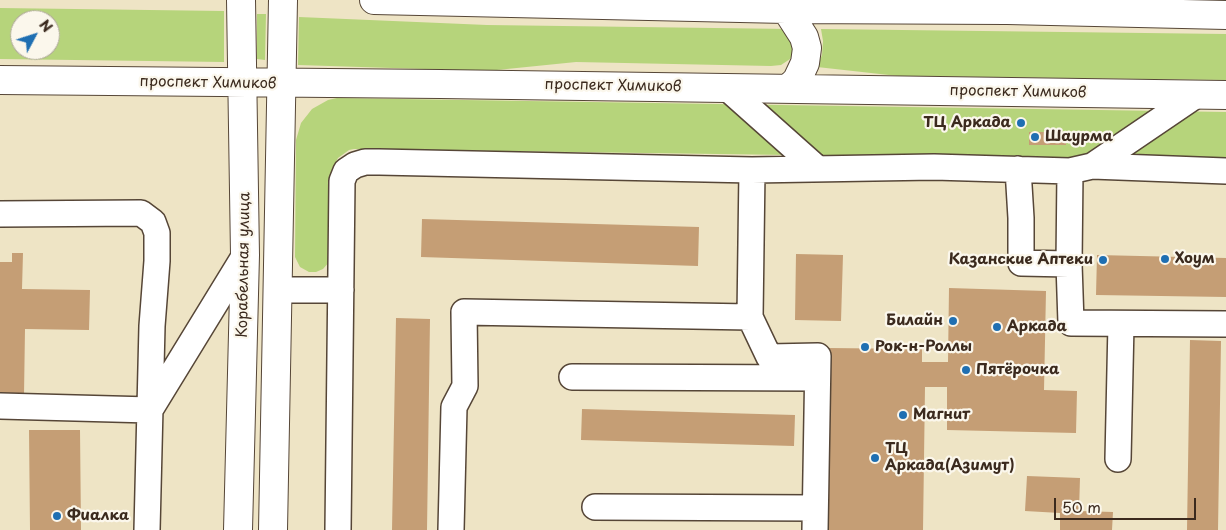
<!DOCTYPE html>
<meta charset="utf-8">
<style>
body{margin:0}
#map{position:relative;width:1226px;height:530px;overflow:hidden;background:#eee4c5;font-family:"Playpen Sans",sans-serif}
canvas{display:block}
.north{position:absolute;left:10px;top:10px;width:50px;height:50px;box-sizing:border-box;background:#fbf7ec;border:1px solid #aea59a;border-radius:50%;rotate:50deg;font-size:14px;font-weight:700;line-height:20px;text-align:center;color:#3b2a1e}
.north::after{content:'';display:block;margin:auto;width:18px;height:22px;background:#1f6fb2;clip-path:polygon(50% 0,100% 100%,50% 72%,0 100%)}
.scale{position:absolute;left:1054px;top:498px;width:142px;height:22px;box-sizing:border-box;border:2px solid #3b2a1e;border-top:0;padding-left:6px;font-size:15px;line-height:18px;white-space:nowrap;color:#3b2a1e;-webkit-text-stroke:4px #fbf7ec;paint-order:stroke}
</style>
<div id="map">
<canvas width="1226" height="530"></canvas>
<div class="north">N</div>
<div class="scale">50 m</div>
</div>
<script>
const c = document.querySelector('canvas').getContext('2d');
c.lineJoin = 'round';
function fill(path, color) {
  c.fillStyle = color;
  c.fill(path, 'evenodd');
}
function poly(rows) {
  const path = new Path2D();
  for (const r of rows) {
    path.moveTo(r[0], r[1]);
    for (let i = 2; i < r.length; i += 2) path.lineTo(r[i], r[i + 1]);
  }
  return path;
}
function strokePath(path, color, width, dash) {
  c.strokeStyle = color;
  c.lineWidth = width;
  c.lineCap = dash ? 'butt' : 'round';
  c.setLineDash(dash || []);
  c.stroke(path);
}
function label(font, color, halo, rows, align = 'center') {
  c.font = font + ' "Playpen Sans",sans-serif';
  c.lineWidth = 4.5;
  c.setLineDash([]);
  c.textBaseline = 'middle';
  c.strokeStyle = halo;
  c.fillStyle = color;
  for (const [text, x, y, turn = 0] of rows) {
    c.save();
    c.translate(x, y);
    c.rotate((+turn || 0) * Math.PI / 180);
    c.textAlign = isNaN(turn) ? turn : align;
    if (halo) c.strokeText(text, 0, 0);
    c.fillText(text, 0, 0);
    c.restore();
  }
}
fill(poly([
 [0,8,224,11,224,62,0,59],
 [20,20,50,20,50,50,20,50],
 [257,14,266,14,265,60,257,59],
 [299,17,487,25,790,29,795,50,790,59,781,65,771,66,576,62,487,71,298,65],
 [821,29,1226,34,1226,80,898,76,817,67,822,55,823,41],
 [337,98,1226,112,1226,161,354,149,349,150,338,158,332,169,331,254,330,261,323,269,316,272,309,272,300,267,295,257,296,140,301,123,312,109,328,100]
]), '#b6d47b');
fill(poly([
 [1029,132,1066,132,1066,145,1029,145],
 [422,219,699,227,698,266,421,257],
 [12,253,23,253,22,289,90,290,89,330,25,329,24,395,0,395,0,262,12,262],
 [796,254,843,255,841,321,795,320],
 [1097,255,1226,258,1226,297,1096,295],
 [949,288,1046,291,1044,390,1077,391,1076,433,947,430,947,387,925,387,923,530,826,530,828,348,922,349,922,362,948,362],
 [396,318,430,319,427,530,392,530],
 [1190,340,1221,341,1218,530,1187,530],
 [582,409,795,415,794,446,581,440],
 [29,430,80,430,81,530,30,530],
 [1027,476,1080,478,1079,511,1113,512,1112,530,1060,530,1060,513,1025,511]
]), '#c59e75');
const minor = poly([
 [727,88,818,169],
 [1092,166,1198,94],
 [1018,169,1021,218,1021,263,1069,264],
 [1070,171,1069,264,1071,323,1226,324],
 [0,214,141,213,153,222,157,233,157,261,152,326,147,530],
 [278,290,341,290],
 [750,317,769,357,818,356,815,530],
 [572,377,817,378],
 [0,406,150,410,245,255],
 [1118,459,1121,324],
 [595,507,815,508],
 [338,530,342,181,346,171,355,165,365,162,379,162,752,170,934,167,1070,171,1092,166,1226,171],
 [451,530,454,407,465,386,464,312,750,317,752,170]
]);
const major = poly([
 [374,0,786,9,1007,10,1226,15],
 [786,9,804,37,807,48,805,63,797,80,788,89],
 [0,80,440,84,1226,95],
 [238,530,245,255,241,0],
 [273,530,283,0]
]);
strokePath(minor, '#564637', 28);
strokePath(major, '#564637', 30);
strokePath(minor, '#fff', 25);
strokePath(major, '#fff', 28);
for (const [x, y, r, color] of [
 [1021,123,5,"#1f6fb2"],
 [1035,137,5,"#1f6fb2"],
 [1165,259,5,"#1f6fb2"],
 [1103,260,5,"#1f6fb2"],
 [953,321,5,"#1f6fb2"],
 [997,327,5,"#1f6fb2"],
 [865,347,5,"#1f6fb2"],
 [966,370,5,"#1f6fb2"],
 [903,415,5,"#1f6fb2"],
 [875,458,5,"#1f6fb2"],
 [57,516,5,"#1f6fb2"]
]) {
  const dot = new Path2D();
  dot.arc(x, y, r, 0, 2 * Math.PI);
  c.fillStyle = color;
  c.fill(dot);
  strokePath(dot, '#fbf7ec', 2);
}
label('15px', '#3b2a1e', '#fbf7ec', [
 ["проспект Химиков",208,83,1],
 ["проспект Химиков",613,86,1],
 ["проспект Химиков",1018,92,1],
 ["Корабельная улица",244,265,-89]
]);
label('bold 15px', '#3b2a1e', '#fbf7ec', [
 ["ТЦ Аркада",1011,123,"right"],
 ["Шаурма",1045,137],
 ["Хоум",1175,259],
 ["Казанские Аптеки",1093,260,"right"],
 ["Билайн",943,321,"right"],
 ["Аркада",1007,327],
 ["Рок-н-Роллы",875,347],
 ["Пятёрочка",976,370],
 ["Магнит",913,415],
 ["ТЦ",885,449],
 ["Аркада(Азимут)",885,466],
 ["Фиалка",67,516]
], 'left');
</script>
